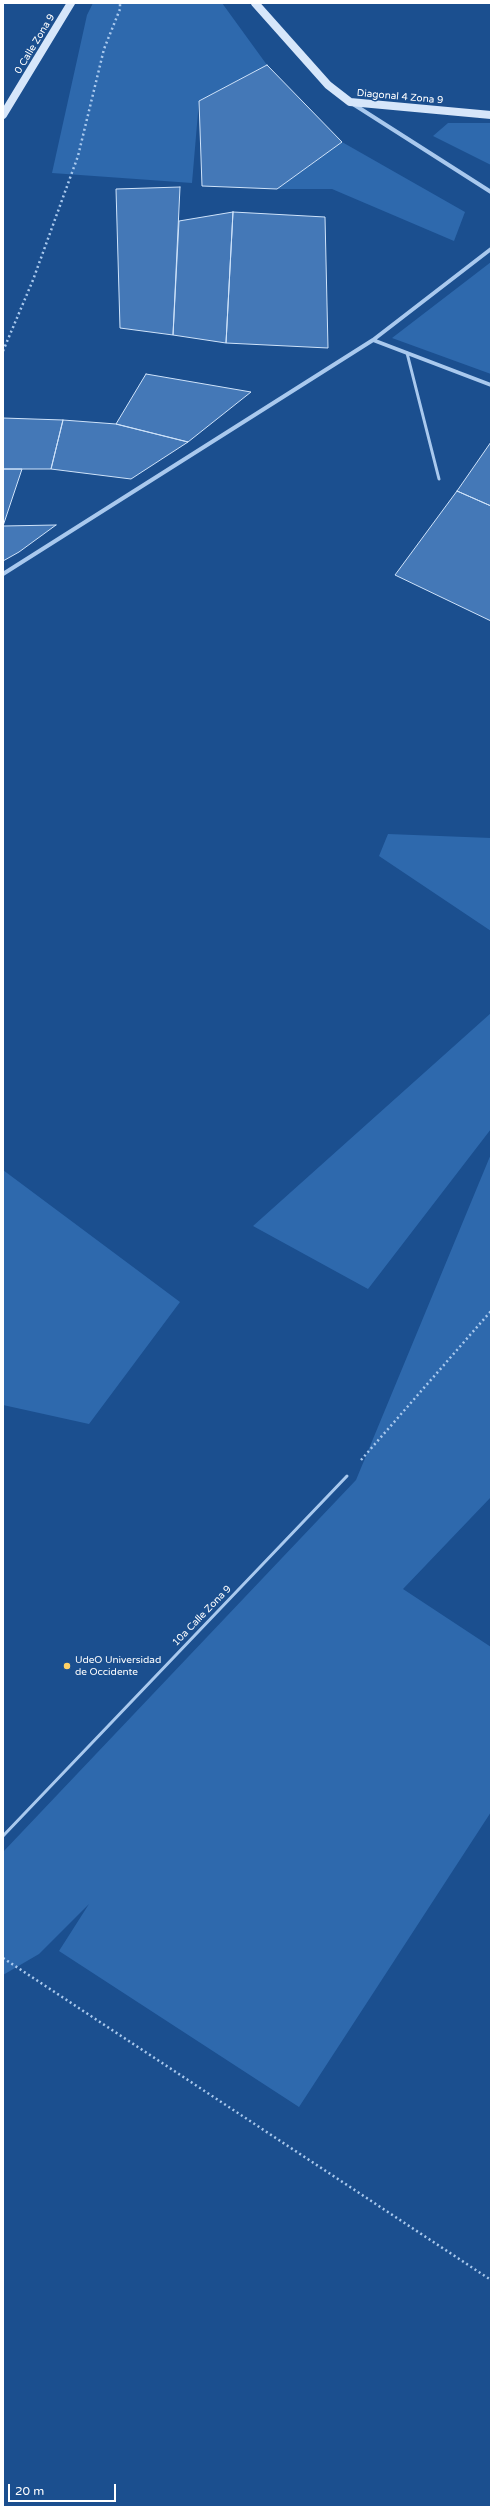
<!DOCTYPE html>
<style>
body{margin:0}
#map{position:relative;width:494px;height:2510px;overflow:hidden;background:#1b4f8f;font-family:"Varela Round",sans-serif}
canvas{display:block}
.frame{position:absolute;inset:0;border:4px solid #fff;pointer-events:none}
.scale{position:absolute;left:8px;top:2484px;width:108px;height:18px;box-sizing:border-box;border:2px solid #fff;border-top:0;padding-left:5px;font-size:12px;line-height:14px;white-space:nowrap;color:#fff;-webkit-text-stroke:3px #1b4f8f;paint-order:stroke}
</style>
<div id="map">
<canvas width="494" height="2510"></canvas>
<div class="frame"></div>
<div class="scale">20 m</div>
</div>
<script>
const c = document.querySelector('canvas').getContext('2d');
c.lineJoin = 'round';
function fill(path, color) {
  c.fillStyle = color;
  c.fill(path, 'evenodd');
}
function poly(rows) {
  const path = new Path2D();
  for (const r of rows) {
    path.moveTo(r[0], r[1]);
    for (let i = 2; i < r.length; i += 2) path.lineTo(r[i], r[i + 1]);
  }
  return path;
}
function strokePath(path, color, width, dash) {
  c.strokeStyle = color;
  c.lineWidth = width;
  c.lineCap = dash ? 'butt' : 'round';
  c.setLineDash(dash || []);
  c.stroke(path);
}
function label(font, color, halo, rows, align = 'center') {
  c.font = font + ' "Varela Round",sans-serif';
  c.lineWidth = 3;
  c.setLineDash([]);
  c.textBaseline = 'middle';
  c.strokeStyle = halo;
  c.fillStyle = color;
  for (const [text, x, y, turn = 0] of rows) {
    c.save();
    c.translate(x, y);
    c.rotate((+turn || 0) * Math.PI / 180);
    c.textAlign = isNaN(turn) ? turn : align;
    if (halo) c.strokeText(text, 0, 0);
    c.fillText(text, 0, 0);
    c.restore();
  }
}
fill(poly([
 [93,3,222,3,267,65,199,101,192,183,52,173,87,15],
 [448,123,491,123,491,165,433,136],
 [342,142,465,212,454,241,332,189,277,189],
 [491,262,491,374,392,338],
 [388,834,491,838,491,931,379,856],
 [491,1013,491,1129,368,1289,253,1226],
 [491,1154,491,1497,403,1589,491,1647,491,1812,299,2107,59,1951,89,1904,39,1954,3,1975,3,1852,356,1480],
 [3,1170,180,1302,89,1424,3,1405]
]), '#2e69ad');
const building = poly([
 [267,65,342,142,277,189,202,186,199,101,267,65],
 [180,187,173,335,120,328,116,189,180,187],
 [233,212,325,217,328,348,226,343,233,212],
 [233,212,226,343,173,335,179,221,233,212],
 [146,374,251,392,188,442,116,424,146,374],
 [3,418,63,420,51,469,3,469,3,418],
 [63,420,116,424,188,442,131,479,51,469,63,420],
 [491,442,491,506,457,491,491,442],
 [3,469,22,469,3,526,3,469],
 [457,491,491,506,491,621,395,575,457,491],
 [56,525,19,552,3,561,3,526,56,525]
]);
fill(building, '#4478b7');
strokePath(building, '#cfe3fa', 1);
strokePath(poly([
 [3,351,33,280,78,156,104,49,120,9,120,3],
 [361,1460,491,1311],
 [3,1958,491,2280]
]), '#a9c9ee', 2.5, [2, 3]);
strokePath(poly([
 [407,353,439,479],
 [3,1836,347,1476]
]), '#a9c9ee', 3);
strokePath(poly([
 [353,104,491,192],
 [373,340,491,385],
 [3,574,373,340,491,249]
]), '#a9c9ee', 4);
strokePath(poly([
 [255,3,328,85,350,102,491,115],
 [3,115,71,3]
]), '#d6e6fa', 8);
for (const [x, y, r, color] of [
 [67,1666,4,"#ffd166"]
]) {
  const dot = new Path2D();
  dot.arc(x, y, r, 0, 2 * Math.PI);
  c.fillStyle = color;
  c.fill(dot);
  strokePath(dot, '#1b4f8f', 1.5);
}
label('10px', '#fff', '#1b4f8f', [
 ["0 Calle Zona 9",35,44,-59],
 ["Diagonal 4 Zona 9",400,97,5],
 ["10a Calle Zona 9",202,1616,-46]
]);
label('10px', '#fff', '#1b4f8f', [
 ["UdeO Universidad",75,1660],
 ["de Occidente",75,1672]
], 'left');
</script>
